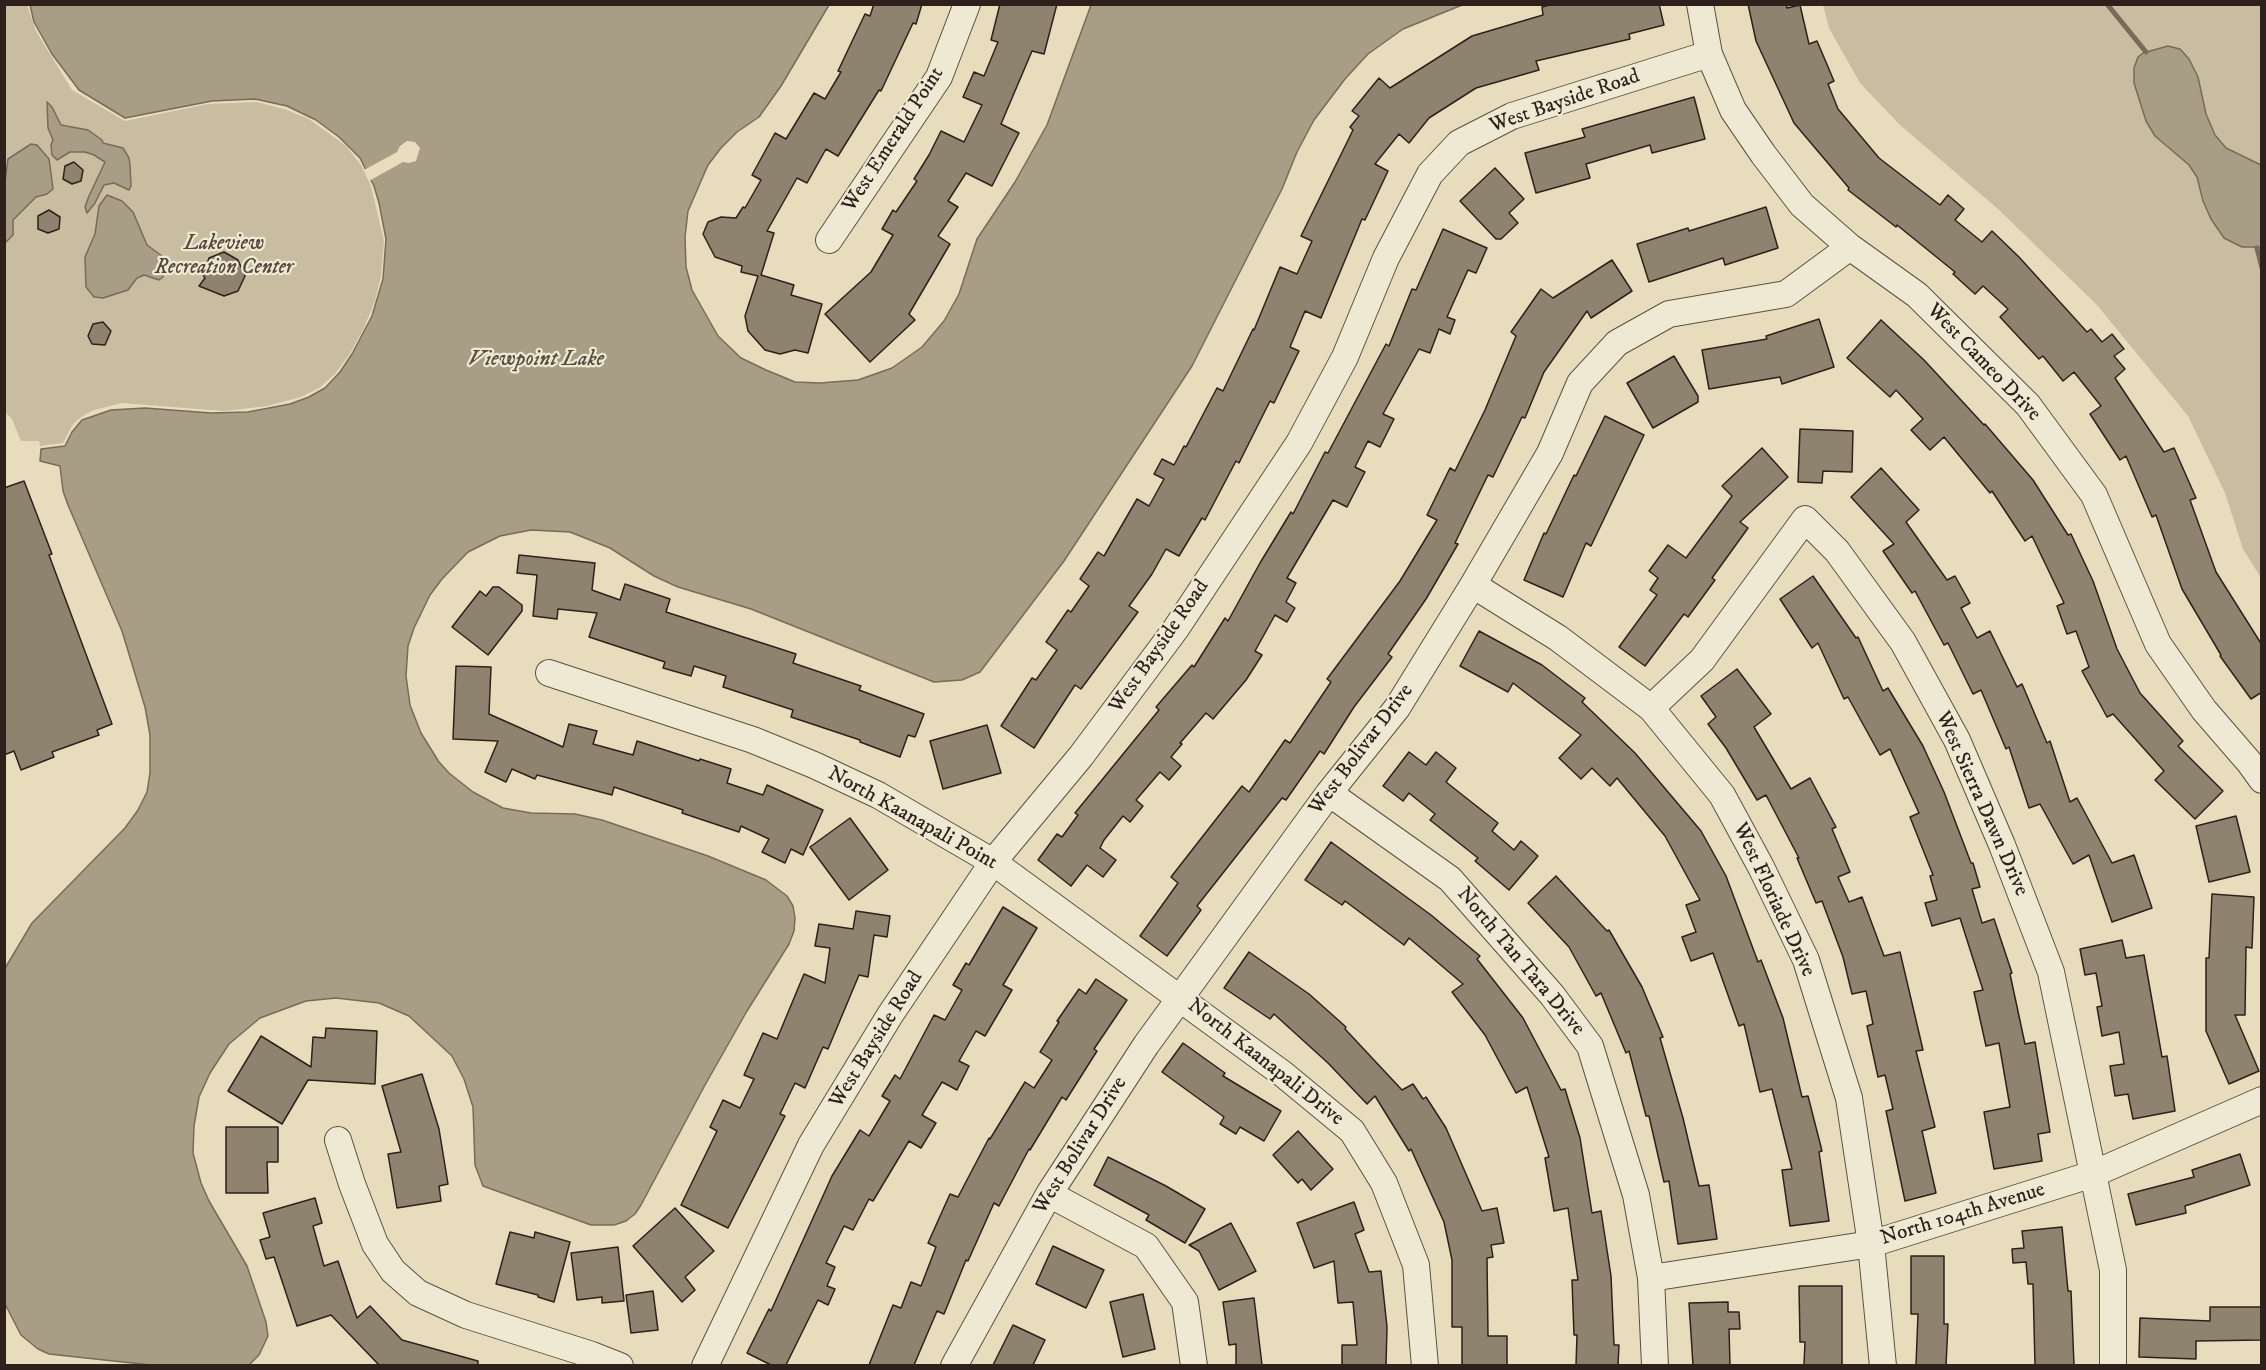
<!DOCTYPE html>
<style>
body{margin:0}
#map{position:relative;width:2266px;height:1370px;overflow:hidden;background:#e7ddbc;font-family:"IM FELL DW Pica",serif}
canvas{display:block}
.frame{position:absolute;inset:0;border:6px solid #2e211b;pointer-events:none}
</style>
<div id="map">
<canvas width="2266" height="1370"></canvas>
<div class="frame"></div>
</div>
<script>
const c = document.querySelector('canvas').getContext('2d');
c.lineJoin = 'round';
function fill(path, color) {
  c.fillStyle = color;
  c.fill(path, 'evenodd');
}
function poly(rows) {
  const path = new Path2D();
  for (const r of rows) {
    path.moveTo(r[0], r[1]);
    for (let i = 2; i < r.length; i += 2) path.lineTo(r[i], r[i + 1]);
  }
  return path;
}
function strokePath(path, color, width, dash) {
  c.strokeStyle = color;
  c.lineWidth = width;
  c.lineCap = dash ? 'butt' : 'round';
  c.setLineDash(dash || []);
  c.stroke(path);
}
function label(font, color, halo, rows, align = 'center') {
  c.font = font + ' "IM FELL DW Pica",serif';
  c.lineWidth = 4.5;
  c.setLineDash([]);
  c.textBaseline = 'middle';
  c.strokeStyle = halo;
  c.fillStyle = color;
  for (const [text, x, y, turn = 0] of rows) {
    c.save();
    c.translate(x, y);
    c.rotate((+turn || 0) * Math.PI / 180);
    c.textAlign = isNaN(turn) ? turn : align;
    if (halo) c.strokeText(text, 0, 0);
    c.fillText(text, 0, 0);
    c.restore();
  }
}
fill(poly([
 [4,5,27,5,36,31,72,90,125,121,208,104,257,102,284,109,309,119,346,146,361,165,371,186,384,241,381,276,375,301,363,330,349,355,334,375,319,388,301,397,267,406,224,411,122,403,94,410,81,417,73,424,63,443,40,446,39,441,21,441,12,419,4,411],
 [1823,5,2261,5,2261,578,2243,549,2225,493,2188,416,2097,305,1998,209,1899,124,1860,83,1829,28]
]), '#c8bda1');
const water = poly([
 [30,5,829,5,781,86,759,117,737,132,721,148,708,165,688,211,685,237,686,267,692,290,718,336,741,358,766,370,795,382,820,383,858,380,892,368,922,347,944,321,959,294,977,239,1015,182,1047,125,1091,5,1462,5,1403,29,1368,54,1345,79,1314,120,1297,152,1282,189,1192,366,1064,561,980,672,962,680,934,682,751,609,678,587,654,576,610,548,570,532,531,530,500,536,468,552,442,579,430,595,414,628,408,646,406,676,410,705,421,733,439,762,449,773,473,792,503,808,531,813,575,814,602,820,708,856,766,880,787,896,793,906,795,918,794,931,789,944,747,1011,705,1085,641,1205,635,1214,626,1221,614,1225,591,1225,483,1186,475,1165,473,1107,464,1079,452,1056,409,1016,379,1003,336,998,306,1001,260,1018,229,1044,210,1073,199,1097,194,1126,193,1153,201,1183,209,1201,247,1266,266,1322,268,1336,259,1355,249,1365,160,1366,49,1354,38,1349,21,1335,5,1304,4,970,32,923,125,828,138,810,147,792,150,773,150,735,145,707,122,631,68,505,63,491,60,466,40,461,41,449,65,446,72,432,82,420,111,410,145,408,211,413,248,412,290,404,309,397,325,388,340,372,352,354,372,316,383,279,386,239,379,203,374,186,360,158,339,137,316,120,287,106,255,99,212,101,125,118,79,90,52,54,34,22,30,5],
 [2168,46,2180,49,2189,59,2198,77,2206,114,2215,135,2226,148,2261,165,2261,247,2242,247,2224,238,2211,219,2203,201,2197,177,2189,165,2155,136,2146,121,2134,83,2134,68,2138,57,2143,53,2168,46],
 [47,102,52,107,61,125,88,130,102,140,103,143,123,148,129,158,130,165,131,186,129,190,114,183,104,185,95,203,87,213,85,207,89,196,105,162,94,155,85,152,70,152,57,160,52,155,51,145,53,140,48,128,47,102],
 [31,144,37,145,49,159,53,189,47,194,36,197,13,220,13,235,5,243,5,182,8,159,31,144],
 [107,195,122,201,133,212,147,245,162,256,164,271,163,277,159,280,144,275,137,278,128,290,103,298,94,297,86,287,85,257,95,234,99,206,107,195]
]);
fill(water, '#a89d85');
strokePath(water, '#776b5b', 1.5);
fill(poly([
 [407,141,415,142,420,148,416,161,409,163,403,162,369,181,364,170,397,152,400,146]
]), '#e7ddbc');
strokePath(poly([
 [2107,4,2146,52],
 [2257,248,2262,268]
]), '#776b5b', 5);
const building = poly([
 [874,4,922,4,916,24,913,23,881,91,879,90,838,156,826,149,807,183,797,178,767,231,774,233,761,275,794,285,791,295,822,304,808,353,795,350,780,354,765,350,748,331,745,316,758,276,741,272,742,266,715,257,703,234,708,222,721,217,736,218,743,207,745,208,761,180,752,175,775,133,786,139,814,93,825,99,841,72,838,71,865,14,870,16,874,4],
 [1000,4,1057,4,1044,54,1032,51,1001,124,1019,133,992,186,966,173,948,201,958,207,938,236,950,244,909,314,915,320,870,362,825,314,871,272,893,235,882,229,893,210,896,212,917,181,914,179,929,155,941,131,964,142,982,105,963,97,974,72,984,76,998,42,991,40,1000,4],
 [1553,4,1659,4,1664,25,1629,34,1630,39,1536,61,1539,70,1476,88,1429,118,1409,143,1399,134,1375,164,1388,171,1365,220,1362,219,1321,318,1305,311,1290,347,1299,351,1274,403,1270,401,1239,463,1236,461,1205,520,1202,518,1179,556,1166,549,1152,574,1129,606,1138,612,1081,689,1075,685,1034,748,1001,726,1032,678,1036,680,1057,650,1046,642,1068,610,1071,612,1089,586,1080,579,1098,552,1104,556,1137,499,1149,506,1164,479,1154,474,1162,459,1174,465,1184,446,1186,447,1217,388,1223,391,1253,329,1254,330,1280,267,1297,274,1312,241,1301,236,1353,130,1350,127,1359,116,1352,111,1379,78,1390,88,1472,36,1543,15,1542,7,1553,4],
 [1748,4,1786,4,1787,8,1800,5,1809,44,1817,41,1834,81,1828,84,1838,109,1879,158,1940,205,1948,195,1964,209,1955,220,1982,242,1992,231,2019,257,2087,332,2091,329,2102,342,2112,334,2124,349,2114,356,2125,369,2115,378,2164,452,2174,448,2196,498,2190,500,2216,572,2262,645,2262,692,2251,699,2220,656,2221,655,2182,589,2156,515,2152,517,2126,456,2120,460,2090,414,2101,406,2074,372,2063,381,2043,356,2039,359,2000,317,2008,309,1983,286,1975,294,1953,274,1955,272,1897,225,1896,227,1848,190,1849,188,1794,123,1756,41,1748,4],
 [1694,97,1705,139,1652,153,1650,145,1586,164,1590,178,1536,193,1525,153,1585,137,1582,129,1694,97],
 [74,162,83,170,81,181,72,184,63,179,65,166,74,162],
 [1495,168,1524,199,1509,213,1518,223,1501,239,1496,239,1460,201,1495,168],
 [1766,207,1778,248,1725,265,1723,258,1649,282,1637,244,1688,228,1689,231,1766,207],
 [49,210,60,217,59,229,48,233,38,229,38,216,49,210],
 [1443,229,1487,248,1476,273,1468,270,1447,317,1455,320,1450,334,1439,329,1430,353,1419,349,1383,414,1394,419,1380,447,1368,441,1355,467,1365,472,1347,507,1333,500,1287,578,1296,583,1286,602,1295,608,1287,622,1275,615,1255,651,1262,655,1246,680,1213,719,1206,713,1180,743,1182,744,1171,757,1181,766,1169,780,1160,772,1136,800,1143,806,1130,822,1123,816,1104,840,1100,848,1116,860,1103,877,1087,865,1071,886,1038,860,1057,834,1062,837,1078,815,1075,813,1159,710,1156,707,1192,665,1194,667,1225,618,1228,621,1260,563,1291,512,1293,514,1325,452,1328,453,1386,344,1389,346,1412,289,1416,290,1443,229],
 [224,252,238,260,245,276,238,291,224,296,199,286,205,278,203,275,209,258,224,252],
 [1612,260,1632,291,1591,318,1587,311,1544,372,1525,418,1522,417,1493,477,1488,475,1455,543,1458,544,1426,599,1388,654,1392,657,1354,707,1324,754,1320,751,1286,800,1282,798,1197,906,1201,910,1167,956,1140,936,1178,883,1171,877,1242,786,1249,792,1285,740,1290,743,1331,682,1327,679,1400,581,1437,520,1427,515,1450,468,1455,471,1485,410,1516,336,1511,332,1541,289,1553,298,1612,260],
 [1819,319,1834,367,1782,384,1780,377,1709,389,1702,350,1767,339,1766,336,1819,319],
 [1881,320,1924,360,1984,425,1985,424,2033,480,2068,535,2071,534,2093,581,2117,649,2140,693,2183,741,2178,746,2223,791,2195,819,2155,780,2164,771,2113,714,2107,717,2082,671,2089,667,2076,631,2067,634,2057,606,2064,603,2032,536,2025,541,1992,491,1990,493,1944,437,1930,450,1911,430,1923,419,1896,390,1890,397,1847,358,1881,320],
 [103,322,111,331,105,345,92,344,88,336,93,324,103,322],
 [1674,356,1698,396,1698,402,1653,428,1627,383,1674,356],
 [1605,416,1644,435,1591,546,1586,543,1563,597,1524,580,1544,533,1546,534,1574,475,1576,476,1605,416],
 [1800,429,1853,431,1852,472,1823,471,1822,483,1798,482,1800,429],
 [1762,448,1788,477,1740,522,1748,528,1712,578,1715,580,1688,617,1684,614,1645,666,1619,647,1657,595,1650,590,1658,578,1649,571,1668,545,1686,558,1732,496,1722,486,1762,448],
 [1881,468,1919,510,1906,522,1947,580,1955,576,1970,603,1961,608,1977,638,1990,631,2017,687,2022,684,2047,743,2050,741,2070,802,2077,798,2112,863,2134,855,2152,908,2112,922,2089,855,2073,864,2040,804,2029,808,2009,747,2006,749,1981,690,1973,694,1948,643,1944,645,1915,591,1912,593,1883,551,1894,544,1851,497,1881,468],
 [24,481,52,554,49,555,112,724,97,730,99,735,52,752,54,757,21,770,14,751,4,755,4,488,24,481],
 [519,555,595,563,592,590,620,600,625,584,670,599,666,612,796,654,793,663,861,686,859,690,924,714,915,737,908,735,900,757,860,742,860,740,791,717,793,710,723,687,726,676,694,666,691,676,663,668,665,662,589,637,597,613,558,609,557,619,533,616,537,575,517,573,519,555],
 [1813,576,1856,638,1858,637,1883,691,1888,688,1923,746,1944,792,1971,863,1973,863,1980,887,1972,889,1982,923,1994,919,2012,973,2010,974,2025,1044,2035,1042,2050,1132,2038,1134,2042,1161,1994,1169,1984,1112,2010,1107,1999,1043,1986,1046,1974,992,1983,990,1960,918,1932,926,1925,903,1937,900,1930,876,1933,875,1910,817,1919,813,1890,749,1880,755,1848,697,1844,699,1818,643,1812,648,1780,599,1813,576],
 [493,587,499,587,522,605,522,611,488,655,452,627,480,591,486,596,493,587],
 [1479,631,1542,665,1585,698,1582,702,1635,753,1701,831,1726,876,1758,962,1761,960,1783,1018,1802,1097,1808,1096,1822,1151,1819,1152,1829,1221,1790,1226,1782,1170,1792,1169,1772,1089,1760,1092,1744,1024,1739,1026,1713,953,1691,961,1682,937,1696,932,1686,905,1700,900,1665,836,1617,778,1610,786,1592,768,1581,779,1559,758,1581,735,1513,683,1508,692,1460,666,1479,631],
 [456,666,491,667,489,714,563,747,569,724,597,731,593,744,633,755,637,741,699,761,700,759,731,769,727,783,763,795,767,785,823,810,803,855,791,849,785,863,762,852,769,839,741,826,739,832,682,813,683,810,614,787,612,795,537,775,535,779,512,769,506,782,485,772,498,741,453,739,456,666],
 [1737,669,1771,714,1754,727,1791,789,1810,778,1836,827,1832,829,1850,872,1838,877,1849,902,1862,897,1884,956,1900,952,1923,1050,1916,1051,1935,1127,1922,1131,1936,1193,1905,1201,1886,1111,1893,1109,1885,1075,1878,1077,1867,1026,1873,1024,1866,991,1852,994,1843,957,1822,901,1816,903,1797,858,1799,858,1766,795,1757,800,1726,748,1708,724,1716,717,1701,696,1737,669],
 [987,725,1001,773,943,789,930,741,987,725],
 [1409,752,1426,765,1436,752,1456,768,1446,782,1498,823,1492,831,1514,850,1521,841,1538,856,1509,890,1475,861,1478,858,1430,820,1435,814,1409,793,1403,801,1383,786,1409,752],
 [2236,816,2250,872,2209,882,2196,826,2236,816],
 [850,818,888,870,849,900,810,847,850,818],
 [1331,842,1431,915,1480,956,1477,959,1523,1018,1561,1090,1565,1089,1580,1138,1592,1213,1601,1211,1611,1276,1614,1345,1619,1345,1618,1365,1576,1365,1577,1335,1574,1335,1572,1280,1578,1280,1568,1208,1554,1211,1545,1158,1549,1157,1527,1087,1516,1093,1485,1035,1452,992,1463,984,1409,938,1404,945,1345,901,1342,905,1305,880,1331,842],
 [1556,876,1607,931,1609,930,1642,987,1663,1037,1660,1038,1683,1118,1699,1186,1709,1185,1717,1239,1678,1244,1669,1181,1664,1182,1649,1116,1646,1116,1629,1051,1626,1053,1601,993,1596,996,1569,947,1528,903,1556,876],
 [2212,894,2254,897,2252,948,2246,947,2245,1015,2235,1015,2259,1071,2229,1084,2206,1031,2206,958,2209,958,2212,894],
 [1003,907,1037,928,1003,985,1012,990,985,1036,976,1031,959,1061,969,1066,957,1090,942,1082,922,1115,936,1123,921,1148,909,1141,873,1201,869,1199,853,1230,844,1226,826,1263,835,1267,827,1286,835,1289,828,1305,818,1300,786,1365,771,1365,747,1353,769,1309,771,1311,832,1176,860,1130,869,1136,890,1101,882,1096,895,1075,900,1079,934,1015,945,1020,962,990,953,985,966,963,969,965,1003,907],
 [856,911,890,916,887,937,874,935,868,977,859,975,828,1049,823,1047,805,1088,795,1083,780,1114,785,1116,728,1228,681,1205,717,1131,710,1127,723,1100,740,1108,754,1079,744,1075,763,1033,777,1039,804,974,825,983,830,948,815,946,819,924,853,929,856,911],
 [2122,940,2126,958,2144,955,2162,1057,2167,1056,2175,1111,2133,1119,2128,1094,2115,1096,2110,1066,2124,1064,2119,1032,2102,1036,2097,1007,2102,1006,2096,973,2085,975,2080,949,2122,940],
 [1249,952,1309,994,1346,1027,1345,1029,1402,1090,1413,1084,1423,1099,1426,1097,1446,1128,1482,1211,1497,1208,1504,1243,1491,1245,1493,1257,1487,1258,1488,1336,1507,1336,1507,1365,1462,1365,1462,1327,1452,1327,1452,1260,1444,1222,1411,1149,1409,1151,1375,1096,1367,1104,1328,1063,1274,1014,1270,1019,1224,988,1249,952],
 [1096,979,1127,1000,1094,1049,1097,1051,1066,1100,1062,1097,1030,1150,1029,1149,999,1206,994,1203,968,1261,966,1260,944,1314,937,1311,914,1365,869,1365,893,1305,901,1308,911,1282,921,1286,936,1247,928,1243,950,1194,958,1197,989,1138,990,1139,1025,1082,1034,1088,1052,1060,1040,1052,1059,1022,1057,1021,1079,989,1086,994,1096,979],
 [326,1028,377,1031,375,1084,308,1080,282,1124,228,1091,261,1036,311,1067,313,1037,325,1038,326,1028],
 [1183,1043,1225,1073,1223,1076,1281,1111,1264,1141,1240,1127,1236,1134,1220,1124,1224,1117,1162,1072,1183,1043],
 [422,1074,439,1129,448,1184,439,1186,441,1201,397,1208,388,1154,401,1152,382,1086,422,1074],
 [226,1127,278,1127,278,1162,267,1162,268,1193,226,1193,226,1127],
 [1298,1131,1333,1169,1311,1190,1302,1179,1298,1183,1273,1155,1298,1131],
 [2240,1154,2250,1185,2185,1206,2186,1213,2136,1225,2128,1194,2194,1177,2192,1170,2240,1154],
 [1108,1157,1166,1186,1205,1209,1185,1243,1146,1220,1149,1215,1094,1185,1108,1157],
 [315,1198,322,1223,313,1226,324,1266,338,1261,357,1318,370,1306,402,1340,478,1361,478,1365,379,1365,331,1315,297,1326,274,1257,266,1259,260,1240,270,1237,263,1213,315,1198],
 [1354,1202,1364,1230,1355,1234,1369,1272,1381,1271,1387,1327,1386,1365,1342,1365,1342,1345,1357,1345,1353,1302,1338,1303,1334,1261,1314,1268,1297,1223,1354,1202],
 [675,1208,714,1251,685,1277,695,1290,682,1302,633,1246,675,1208],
 [1231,1223,1256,1271,1219,1290,1199,1251,1189,1245,1231,1223],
 [2062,1227,2068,1291,2071,1291,2074,1365,2035,1365,2033,1284,2028,1284,2026,1262,2013,1263,2012,1249,2024,1248,2022,1231,2062,1227],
 [510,1232,534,1238,535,1232,570,1242,554,1302,538,1297,538,1295,496,1284,510,1232],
 [1053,1246,1104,1270,1086,1308,1036,1284,1053,1246],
 [618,1247,624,1301,602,1303,602,1297,577,1300,571,1253,618,1247],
 [1911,1256,1944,1256,1944,1324,1948,1324,1946,1365,1916,1365,1918,1314,1911,1314,1911,1256],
 [1799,1286,1842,1286,1842,1365,1804,1365,1805,1342,1800,1342,1799,1286],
 [653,1291,658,1330,631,1333,626,1295,653,1291],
 [1143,1294,1155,1349,1123,1357,1110,1302,1143,1294],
 [1254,1298,1262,1365,1236,1365,1236,1344,1229,1345,1223,1302,1254,1298],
 [1728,1302,1728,1312,1739,1312,1740,1329,1729,1329,1730,1365,1693,1365,1689,1303,1728,1302],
 [2210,1307,2262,1307,2262,1340,2196,1341,2196,1359,2139,1357,2140,1318,2210,1321,2210,1307],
 [1013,1325,1045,1340,1033,1365,993,1365,1013,1325]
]);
fill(building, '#8e836f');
strokePath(building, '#2e211b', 1.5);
const minor = poly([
 [1700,4,1709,54,1733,110,1763,154,1802,205,1850,247,1917,295,2028,405,2094,495,2158,644,2204,710,2249,762,2262,780],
 [829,240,939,77,967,4],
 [1473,585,1558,638,1651,708,1722,795,1761,867,1806,960,1849,1098,1871,1244,1883,1366],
 [549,673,753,740,814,765,878,795,993,862,1283,1074,1352,1131,1384,1183,1416,1265,1425,1366],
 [1651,708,1702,660,1805,519,1837,551,1903,642,1957,740,2002,845,2051,972,2113,1270,2113,1366],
 [1329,793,1450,879,1552,995,1590,1046,1636,1195,1651,1278,1655,1366],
 [338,1140,352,1184,375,1244,393,1271,418,1293,466,1315,592,1355,620,1366],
 [1049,1194,1146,1246,1185,1302,1194,1366],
 [1651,1278,1871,1244,2093,1174,2262,1100],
 [705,1366,811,1145,890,1015,993,862,1081,756,1175,630,1299,443,1345,357,1386,258,1430,174,1459,143,1512,116,1709,54],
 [954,1366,1049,1194,1146,1045,1329,793,1397,708,1473,585,1550,453,1580,383,1617,343,1669,314,1786,294,1850,247]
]);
strokePath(minor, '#5c5043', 28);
strokePath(minor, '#efe9d3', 26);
label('21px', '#2e211b', '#efe9d3', [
 ["West Bayside Road",1565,102,-19],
 ["West Emerald Point",894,140,-57],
 ["West Cameo Drive",1983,363,46],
 ["West Bayside Road",1160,647,-55],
 ["West Bolivar Drive",1362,750,-53],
 ["West Sierra Dawn Drive",1981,804,66],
 ["North Kaanapali Point",912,819,29],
 ["West Floriade Drive",1773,900,65],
 ["North Tan Tara Drive",1520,962,50],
 ["West Bayside Road",877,1040,-58],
 ["North Kaanapali Drive",1265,1063,38],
 ["West Bolivar Drive",1081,1146,-58],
 ["North 104th Avenue",1963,1215,-17]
]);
label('italic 21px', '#54483c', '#efe9d3', [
 ["Lakeview",224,245],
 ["Recreation Center",224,269]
]);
label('italic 22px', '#594c40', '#efe9d3', [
 ["Viewpoint Lake",536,360]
]);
</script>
